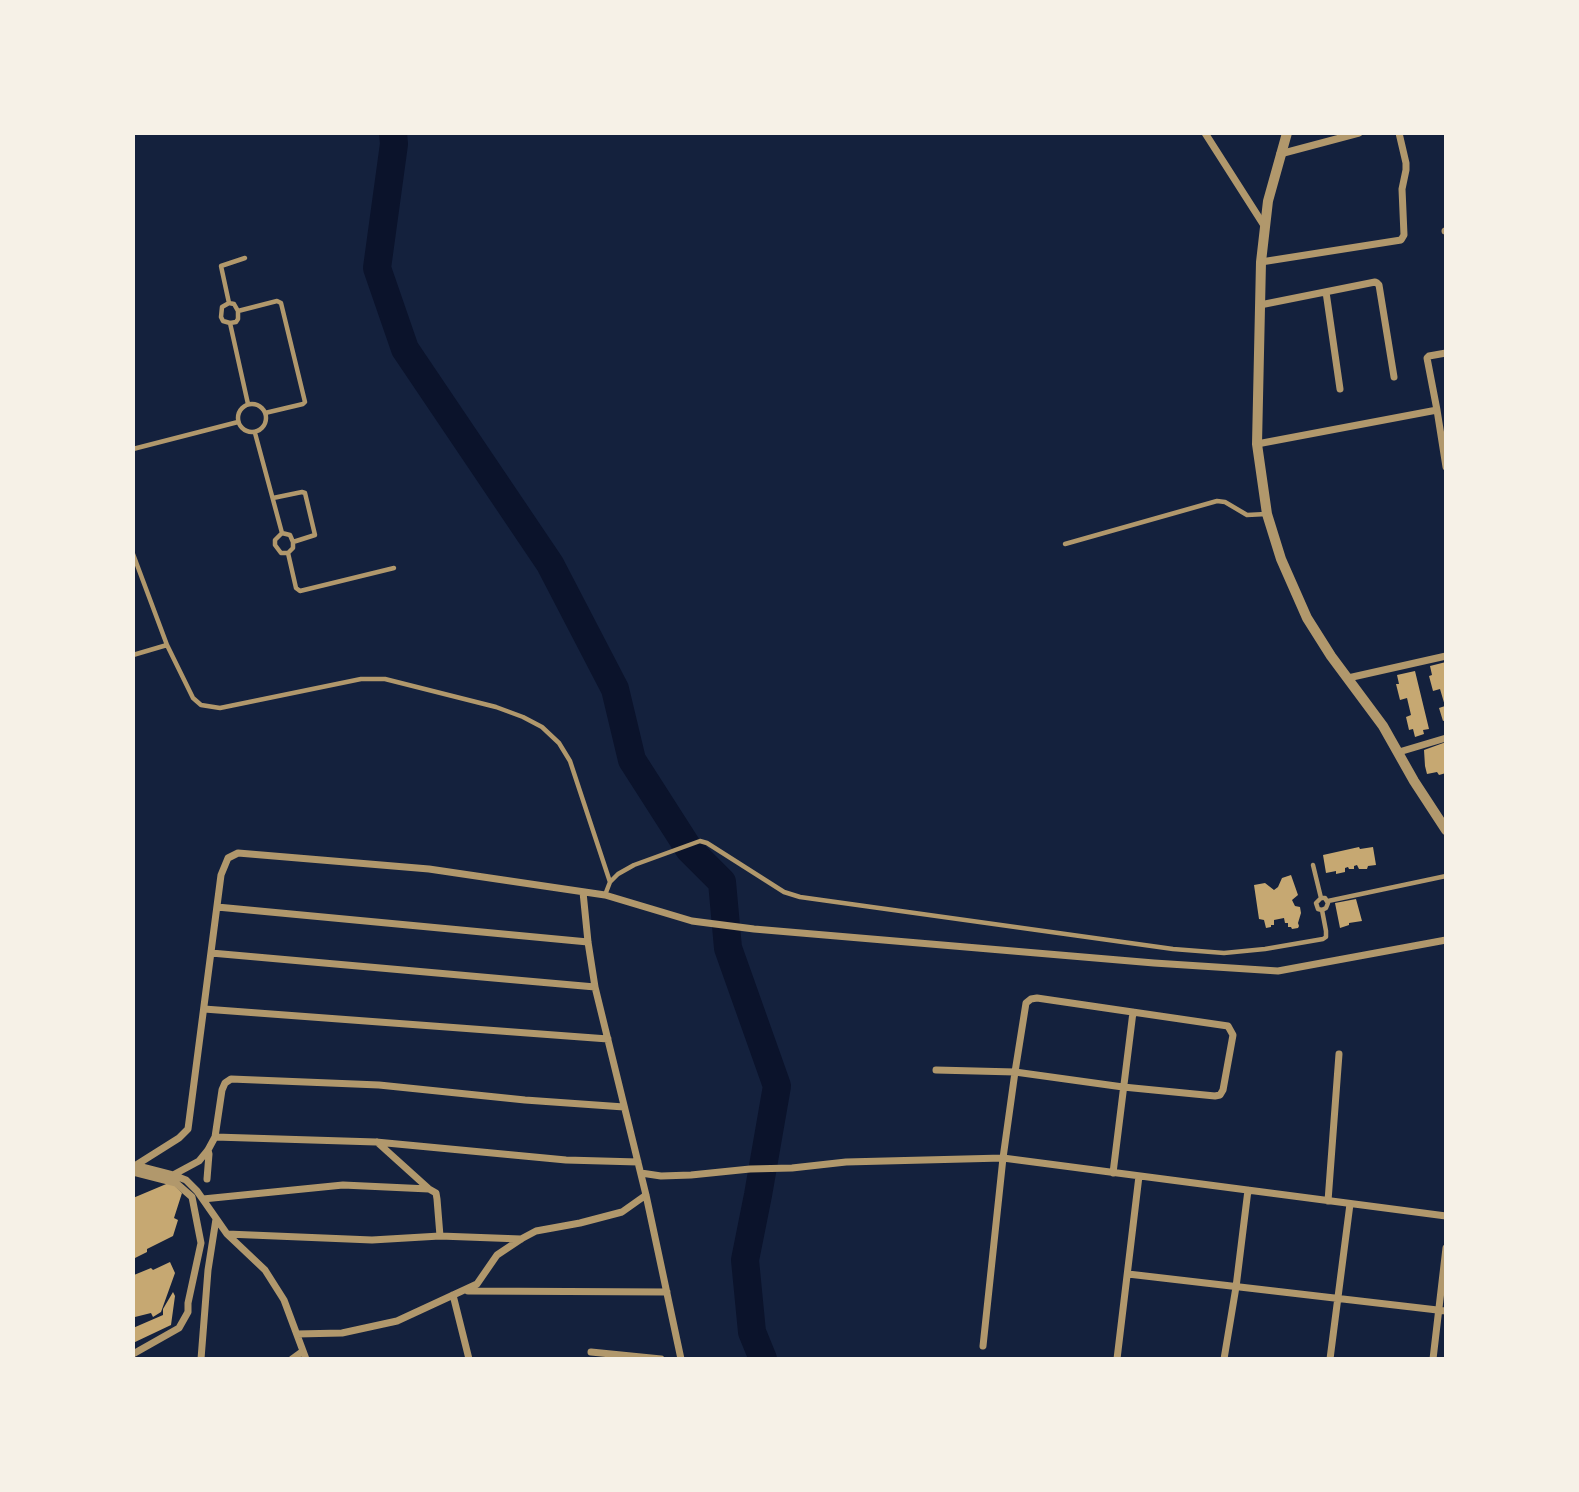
<!DOCTYPE html>
<style>
body{margin:0}
#map{position:relative;width:1579px;height:1492px;overflow:hidden;background:#14213d;font-family:"IBM Plex Sans",sans-serif}
canvas{display:block}
.frame{position:absolute;inset:0;border:135px solid #f6f1e7;pointer-events:none}
</style>
<div id="map">
<canvas width="1579" height="1492"></canvas>
<div class="frame"></div>
</div>
<script>
const c = document.querySelector('canvas').getContext('2d');
c.lineJoin = 'round';
function poly(rows) {
  const path = new Path2D();
  for (const r of rows) {
    if (r.length === 3) {
      path.moveTo(r[0] + r[2], r[1]);
      path.arc(r[0], r[1], r[2], 0, 2 * Math.PI);
      continue;
    }
    path.moveTo(r[0], r[1]);
    for (let i = 2; i < r.length; i += 2) path.lineTo(r[i], r[i + 1]);
  }
  return path;
}
function strokePath(path, color, width, dash) {
  c.strokeStyle = color;
  c.lineWidth = width;
  c.lineCap = dash ? 'butt' : 'round';
  c.setLineDash(dash || []);
  c.stroke(path);
}
function fill(path, color) {
  c.fillStyle = color;
  c.fill(path, 'evenodd');
}
strokePath(poly([
 [393,133,394,144,377,268,405,349,550,564,615,689,632,760,689,849,722,882,728,948,777,1086,758,1195,745,1260,752,1332,763,1359]
]), '#0b132b', 28);
fill(poly([
 [1446,662,1446,720,1443,721,1439,708,1445,706,1440,689,1433,691,1429,676,1432,675,1430,666],
 [1415,671,1429,729,1423,730,1424,734,1415,737,1413,729,1409,730,1406,717,1411,715,1407,698,1400,700,1396,684,1399,684,1397,675],
 [1446,742,1446,773,1439,775,1437,772,1427,774,1425,766,1424,750],
 [1359,847,1360,849,1373,847,1376,865,1368,866,1367,869,1359,869,1357,865,1354,866,1354,869,1349,869,1348,867,1345,868,1345,872,1336,874,1336,871,1326,873,1323,855],
 [1291,875,1298,895,1292,900,1295,906,1300,907,1301,913,1298,923,1299,926,1298,928,1292,929,1291,927,1288,927,1288,923,1285,923,1284,918,1274,920,1274,925,1271,925,1271,927,1266,928,1264,920,1259,919,1254,885,1265,883,1274,890,1278,887,1282,878],
 [1356,899,1362,921,1349,923,1349,925,1340,928,1335,903],
 [171,1182,182,1193,174,1218,178,1220,173,1236,147,1249,147,1252,133,1259,133,1198],
 [170,1262,175,1273,161,1312,153,1317,151,1313,135,1317,133,1314,134,1275,151,1268,153,1270],
 [173,1292,175,1296,171,1325,133,1343,133,1328,163,1315,163,1309]
]), '#c6a872');
strokePath(poly([
 [229,303,222,307,221,317,223,321,230,323,248,404],
 [238,311,277,301,281,303,305,402,303,404,265,413],
 [230,323,236,322,238,319,238,311,234,304,229,303,221,266,245,258],
 [252,418,14],
 [255,433,282,533],
 [133,449,238,422],
 [273,498,302,492,305,493,315,535,293,542],
 [282,533,275,540,275,545,281,553,288,553],
 [282,533,290,535,293,542,293,548,288,553],
 [1065,544,1217,501,1225,502,1247,515,1266,514],
 [288,553,296,588,300,591,394,568],
 [133,554,167,645,193,698,201,705,220,708,361,679,385,679,496,707,523,717,542,727,559,743,570,761,610,882],
 [133,655,167,645],
 [1313,865,1321,898,1325,898,1328,903,1326,908,1322,910],
 [605,895,610,882,618,874,634,865,700,841,707,843,784,892,800,897,1173,949,1224,953,1265,949,1323,939,1326,937,1326,931,1322,910,1318,909,1316,903,1321,898],
 [1328,901,1446,876]
]), '#b1986c', 4.5);
strokePath(poly([
 [1205,133,1265,227],
 [1280,154,1359,133],
 [1445,231,1446,231],
 [1261,262,1401,240,1404,235,1402,189,1406,170,1406,163,1399,133],
 [1326,292,1340,389],
 [1260,305,1375,282,1377,283,1379,285,1394,377],
 [1446,353,1429,356,1427,358,1437,410,1446,467],
 [1257,444,1437,410],
 [1348,678,1446,656],
 [1399,752,1446,738],
 [583,892,588,942,595,987,646,1195,681,1359],
 [217,907,588,942],
 [211,953,595,987],
 [204,1009,608,1039],
 [936,1070,1015,1072,1123,1087,1215,1096,1220,1095,1223,1090,1233,1035,1228,1026,1037,998,1031,999,1026,1003,1015,1072,1003,1158,983,1346],
 [215,1137,376,1142,566,1160,638,1162],
 [377,1142,428,1188],
 [138,1166,173,1175,186,1180,197,1191,227,1234,372,1240,440,1236,521,1239],
 [133,1167,179,1138,188,1129,221,875,228,858,238,853,429,869,605,895,692,921,754,929,1154,963,1278,971,1446,940],
 [133,1172,176,1183,192,1197,201,1243,188,1303,188,1312,179,1328,133,1354],
 [641,1173,661,1176,691,1175,750,1169,792,1168,846,1162,1003,1158,1446,1216],
 [1113,1173,1133,1012],
 [173,1175,199,1161,208,1150,215,1137,222,1090,225,1083,231,1079,379,1085,525,1100,624,1107],
 [207,1179,209,1154,208,1150],
 [203,1199,343,1185,429,1189,436,1193,437,1199,440,1236],
 [1328,1201,1339,1054],
 [227,1234,265,1270,284,1300,306,1359],
 [1128,1274,1446,1311],
 [468,1291,667,1292],
 [453,1295,469,1359],
 [297,1334,342,1333,397,1321,477,1284,497,1255,521,1239,536,1231,580,1223,622,1212,646,1195],
 [591,1352,661,1359],
 [201,1359,208,1270,216,1219],
 [292,1359,303,1351],
 [1117,1359,1139,1176],
 [1224,1359,1236,1287,1248,1190],
 [1330,1359,1350,1204],
 [1433,1359,1446,1248]
]), '#b1986c', 7);
strokePath(poly([
 [1287,133,1268,201,1261,262,1257,444,1267,514,1281,559,1307,618,1331,656,1383,726,1414,781,1446,830]
]), '#b1986c', 10);
</script>
